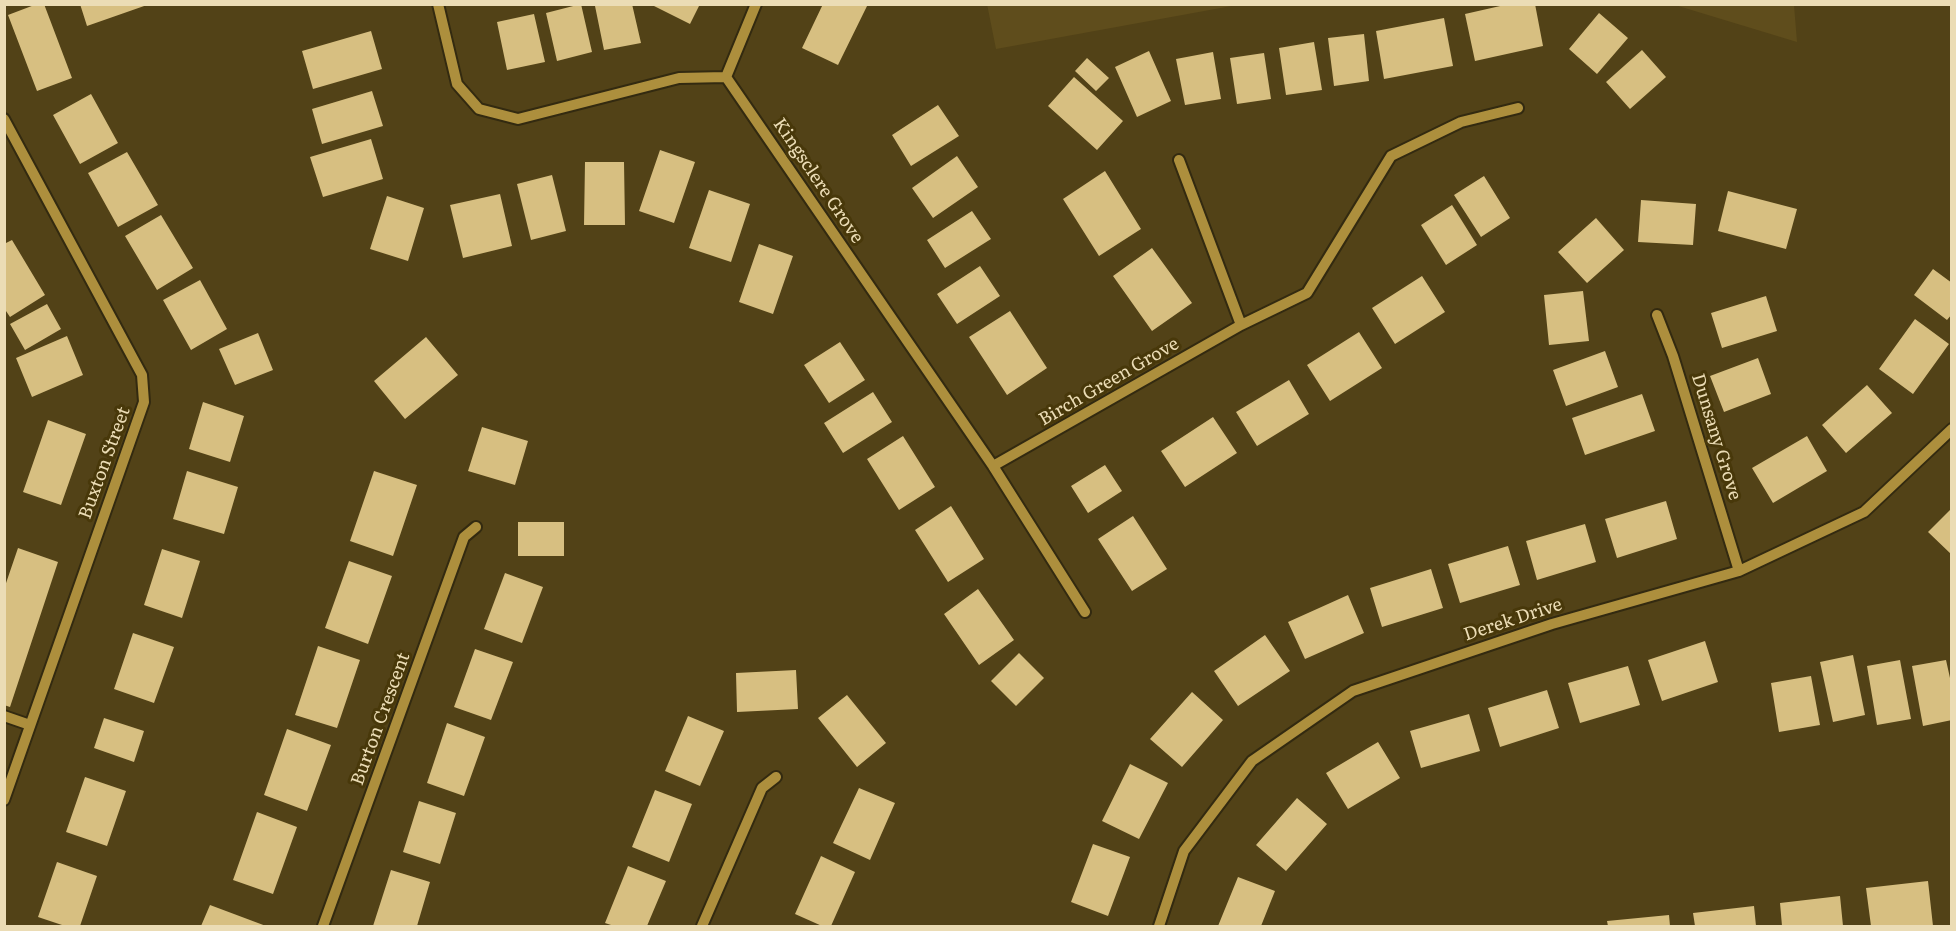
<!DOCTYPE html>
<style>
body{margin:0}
#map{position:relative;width:1956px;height:931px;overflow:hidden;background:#524217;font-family:Literata,serif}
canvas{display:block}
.frame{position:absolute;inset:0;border:6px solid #ebdcb5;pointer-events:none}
</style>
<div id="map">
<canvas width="1956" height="931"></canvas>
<div class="frame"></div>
</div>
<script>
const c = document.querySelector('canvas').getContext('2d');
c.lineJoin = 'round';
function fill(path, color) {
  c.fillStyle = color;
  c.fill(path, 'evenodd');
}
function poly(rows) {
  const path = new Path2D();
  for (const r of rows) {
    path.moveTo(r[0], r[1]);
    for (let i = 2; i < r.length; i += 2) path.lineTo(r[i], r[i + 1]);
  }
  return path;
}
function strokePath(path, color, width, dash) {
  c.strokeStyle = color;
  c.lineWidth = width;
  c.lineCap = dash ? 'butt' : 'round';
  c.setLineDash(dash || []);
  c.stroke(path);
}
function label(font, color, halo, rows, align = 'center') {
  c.font = font + ' Literata,serif';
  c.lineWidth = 6;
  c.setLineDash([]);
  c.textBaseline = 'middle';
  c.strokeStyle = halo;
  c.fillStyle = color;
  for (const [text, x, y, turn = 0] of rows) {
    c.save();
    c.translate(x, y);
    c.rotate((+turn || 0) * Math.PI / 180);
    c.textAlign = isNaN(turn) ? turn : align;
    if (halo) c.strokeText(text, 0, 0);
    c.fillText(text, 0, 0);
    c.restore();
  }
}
fill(poly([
 [987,4,1237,4,1237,5,996,49],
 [1675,5,1794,5,1797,42]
]), '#5f4d1c');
fill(poly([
 [37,4,44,4,72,78,37,91,8,15],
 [80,4,147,4,147,5,87,26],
 [581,4,592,52,557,61,546,13],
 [601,4,632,4,641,43,604,50,595,6],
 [650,4,700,4,690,24],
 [823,4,868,4,838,65,802,48],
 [1509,4,1535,4,1543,46,1475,61,1465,14],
 [1599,13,1628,38,1597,74,1569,49],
 [534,14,545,62,507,70,497,22],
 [1444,18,1453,66,1384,79,1376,31],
 [371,31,382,69,313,89,302,51],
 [1364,34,1369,81,1334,86,1328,38],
 [1314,42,1322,90,1286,95,1279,48],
 [1642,50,1666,77,1630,109,1606,82],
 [1149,51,1171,101,1137,117,1115,67],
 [1213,52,1221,99,1185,105,1176,59],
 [1264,53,1271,99,1237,104,1230,58],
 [1087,58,1109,78,1096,91,1075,71],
 [1074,77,1123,121,1097,150,1048,106],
 [372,91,383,126,322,144,312,109],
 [91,94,118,143,80,164,53,115],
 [938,105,959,136,911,166,892,135],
 [371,139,383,179,323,197,310,157],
 [660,150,695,162,674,223,639,211],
 [127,152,158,205,118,227,88,173],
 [957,156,978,187,933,218,912,188],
 [585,162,624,162,625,225,584,225],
 [1105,171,1141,229,1099,256,1063,199],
 [552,175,566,231,531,240,517,184],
 [1484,176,1510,218,1481,237,1454,195],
 [709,190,750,204,731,262,689,248],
 [1728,191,1797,209,1786,249,1718,231],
 [500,194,512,246,463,258,450,205],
 [387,196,424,208,408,261,370,249],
 [1641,200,1696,204,1693,245,1638,242],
 [1452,205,1477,245,1446,265,1421,225],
 [972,211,991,239,945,268,927,240],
 [161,215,193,268,157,290,125,236],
 [1596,218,1624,250,1587,283,1558,252],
 [12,240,45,295,10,317,4,308,4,244],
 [759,244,793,256,773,314,739,302],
 [1152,248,1192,303,1152,331,1113,276],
 [980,266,1000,296,957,324,937,294],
 [1933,269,1952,283,1952,314,1947,320,1914,295],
 [1422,276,1445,312,1395,344,1372,308],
 [200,280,227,329,191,350,163,300],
 [1583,291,1589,341,1549,345,1544,295],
 [1766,296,1777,331,1722,348,1711,313],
 [47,304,61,329,25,350,10,324],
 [1010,311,1047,368,1007,395,969,337],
 [1915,319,1949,344,1913,394,1879,369],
 [1359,332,1382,368,1330,401,1307,365],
 [258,333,273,370,235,385,219,349],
 [67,336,83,375,32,397,16,358],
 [426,337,458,375,405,419,374,381],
 [840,342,865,380,829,403,804,365],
 [1605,351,1618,387,1566,406,1553,370],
 [1758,358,1771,394,1724,412,1710,376],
 [1289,380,1309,414,1257,446,1236,412],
 [1867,385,1892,413,1846,453,1822,425],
 [873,392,892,422,843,453,824,423],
 [1642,394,1655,431,1585,455,1572,418],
 [203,402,244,416,230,462,189,449],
 [1213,417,1237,453,1185,487,1161,451],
 [48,420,86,434,61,505,23,492],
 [482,427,528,441,515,485,468,471],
 [903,436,935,487,899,510,867,459],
 [1807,436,1827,471,1773,503,1752,468],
 [1105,465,1122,491,1088,513,1071,486],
 [187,471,238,487,224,534,173,519],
 [374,471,417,485,393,556,350,541],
 [1666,501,1677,539,1617,558,1605,519],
 [951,506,984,559,948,582,915,530],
 [1952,508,1952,555,1928,532],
 [1133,516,1167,569,1132,591,1098,539],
 [518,522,564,522,564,556,518,556],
 [1585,524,1596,562,1537,580,1526,541],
 [1508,546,1520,585,1460,603,1448,564],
 [18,548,58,562,10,707,4,705,4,589],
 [162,549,200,561,182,618,144,605],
 [349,561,392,576,368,644,325,628],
 [1431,569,1443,608,1382,627,1370,588],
 [505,573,543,587,522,643,484,629],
 [978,589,1014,640,979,665,944,614],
 [1348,595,1364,633,1305,659,1288,622],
 [133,633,174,647,154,703,114,689],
 [1265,635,1290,671,1238,706,1214,671],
 [1705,641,1718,682,1662,701,1648,660],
 [318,646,360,660,337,728,295,715],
 [475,649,513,662,491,720,454,707],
 [1019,653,1044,678,1016,706,991,681],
 [1853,655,1865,715,1833,722,1820,662],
 [1900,660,1911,719,1877,725,1867,666],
 [1946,660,1952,687,1952,720,1923,726,1912,666],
 [1628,666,1640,705,1580,723,1568,683],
 [796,670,798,709,737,712,736,673],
 [1811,676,1820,725,1779,732,1771,683],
 [1547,690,1559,728,1500,747,1488,708],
 [1192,692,1223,720,1182,767,1150,739],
 [847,695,886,743,857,767,818,718],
 [1469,714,1480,751,1421,768,1410,731],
 [688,716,724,731,700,786,665,771],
 [104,718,144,731,134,762,94,748],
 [447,723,485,737,464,796,427,783],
 [287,729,331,745,307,811,264,795],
 [1378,742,1400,778,1348,809,1326,773],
 [1130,764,1168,783,1139,839,1102,821],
 [85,777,126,791,107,846,66,832],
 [859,788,895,803,870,860,833,843],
 [655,790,692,804,669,862,632,847],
 [1297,798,1327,824,1286,871,1256,845],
 [419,801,456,813,440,864,403,852],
 [257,812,297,827,273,894,233,880],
 [1093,844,1130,857,1108,916,1071,902],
 [821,856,855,872,831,926,822,926,795,914],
 [57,862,97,876,80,926,65,926,38,917],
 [628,866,666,881,647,926,614,926,605,923],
 [391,870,430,882,417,926,373,926],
 [1238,877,1275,891,1261,926,1218,926],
 [1928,881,1933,926,1871,926,1866,888],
 [1840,896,1843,926,1782,926,1780,903],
 [210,905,266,926,201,926],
 [1754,906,1756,926,1695,926,1693,913],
 [1669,915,1670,926,1608,926,1607,921]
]), '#d7bf81');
const minor = poly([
 [438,4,457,84,479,109,518,119,679,78,726,77,993,466,1085,612],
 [726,77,756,4],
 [4,119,142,375,144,402,4,800],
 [1179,160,1241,325],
 [1657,315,1673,356,1739,571],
 [993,466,1241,325,1307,293,1391,156,1461,122,1518,108],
 [4,716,30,725],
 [323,926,464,537,476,527],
 [702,926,762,788,776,777],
 [1159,926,1184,851,1252,761,1353,691,1552,624,1739,571,1864,512,1952,429]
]);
strokePath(minor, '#332a10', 14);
strokePath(minor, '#ad8f3d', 10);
label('18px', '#ebdcb5', '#48380a', [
 ["Kingsclere Grove",818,181,56],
 ["Birch Green Grove",1109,382,-30],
 ["Dunsany Grove",1716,437,73],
 ["Buxton Street",105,463,-70],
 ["Derek Drive",1513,620,-18],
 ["Burton Crescent",381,719,-70]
]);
</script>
